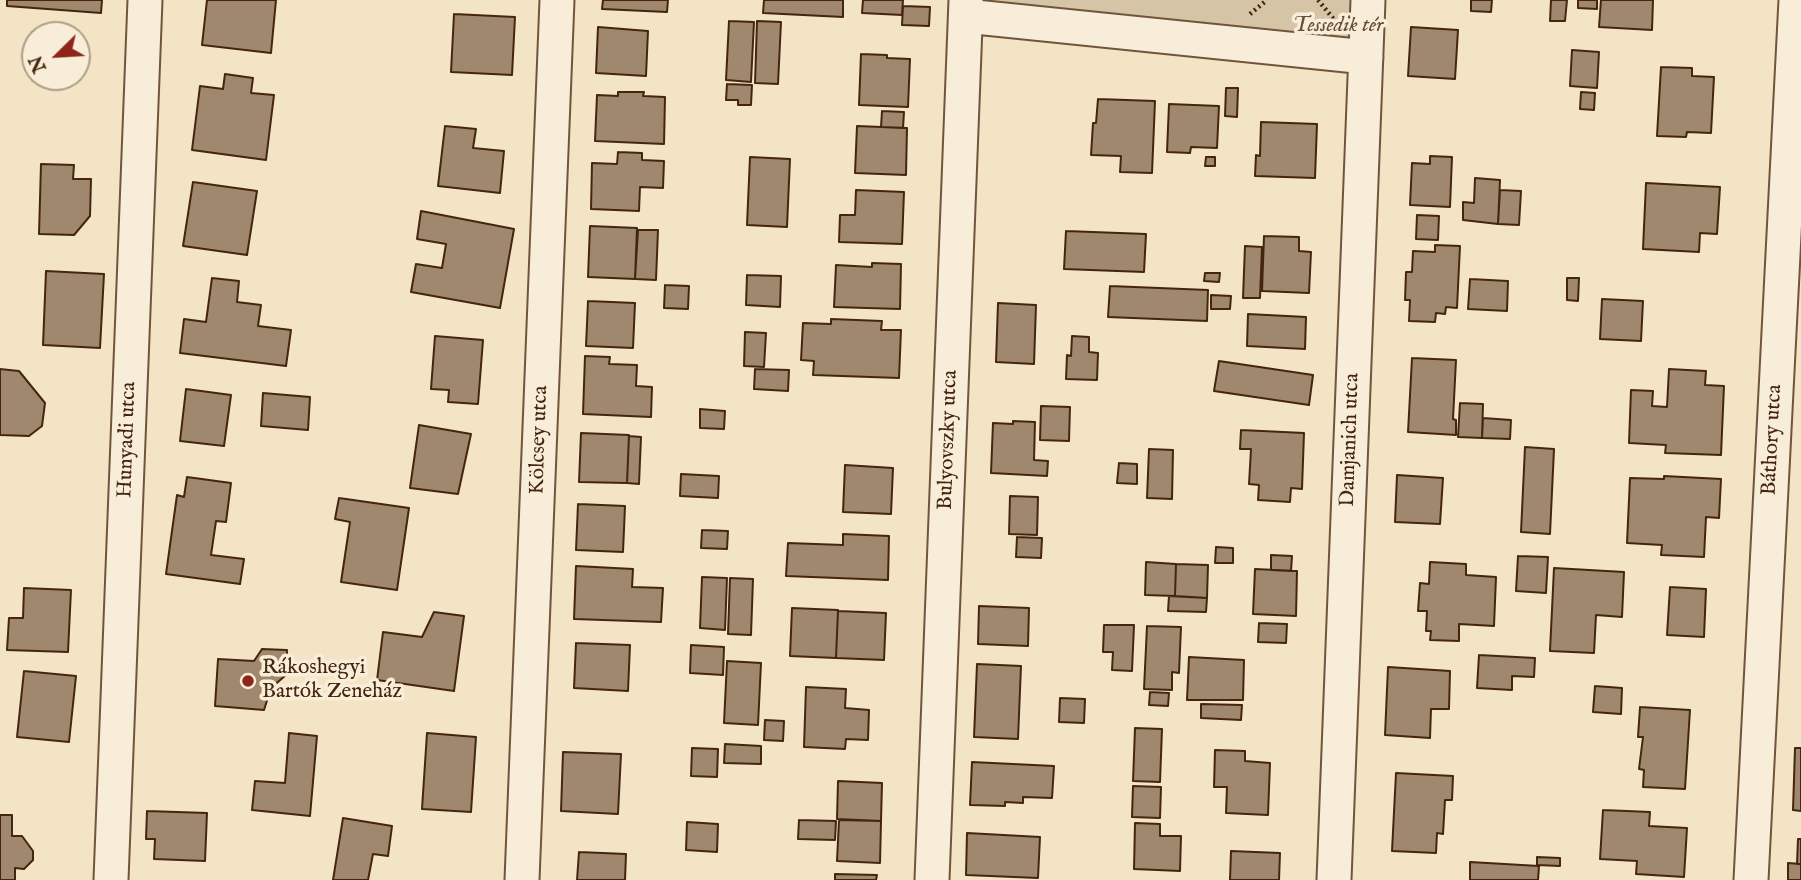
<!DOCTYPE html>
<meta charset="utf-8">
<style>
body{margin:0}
#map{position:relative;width:1801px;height:880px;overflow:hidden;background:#f3e4c5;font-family:"IM FELL English",serif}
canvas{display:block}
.north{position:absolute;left:21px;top:21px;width:70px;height:70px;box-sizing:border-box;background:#f7edd9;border:2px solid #b09d88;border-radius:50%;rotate:246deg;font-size:19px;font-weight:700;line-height:28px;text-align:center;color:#45250e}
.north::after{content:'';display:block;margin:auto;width:24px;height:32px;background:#8f2418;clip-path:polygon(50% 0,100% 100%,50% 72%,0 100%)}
</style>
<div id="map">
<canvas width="1801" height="880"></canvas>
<div class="north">N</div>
</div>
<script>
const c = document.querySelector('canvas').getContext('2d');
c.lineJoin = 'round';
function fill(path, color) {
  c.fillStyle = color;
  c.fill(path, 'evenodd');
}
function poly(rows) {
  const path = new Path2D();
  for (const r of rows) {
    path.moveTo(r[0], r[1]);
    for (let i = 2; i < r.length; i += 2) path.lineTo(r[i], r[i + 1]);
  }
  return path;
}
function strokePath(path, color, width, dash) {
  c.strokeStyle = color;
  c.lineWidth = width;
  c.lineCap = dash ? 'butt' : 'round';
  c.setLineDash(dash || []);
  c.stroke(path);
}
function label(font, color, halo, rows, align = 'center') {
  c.font = font + ' "IM FELL English",serif';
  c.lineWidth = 7;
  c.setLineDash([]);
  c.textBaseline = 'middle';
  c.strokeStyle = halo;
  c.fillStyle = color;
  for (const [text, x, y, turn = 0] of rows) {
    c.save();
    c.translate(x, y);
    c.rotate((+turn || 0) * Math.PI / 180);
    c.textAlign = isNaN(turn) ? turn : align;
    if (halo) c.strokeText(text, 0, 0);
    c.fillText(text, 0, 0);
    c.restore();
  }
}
fill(poly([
 [966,0,1368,0,1366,57]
]), '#d5c4a6');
const building = poly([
 [7,0,102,0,101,13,7,6,7,0],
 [207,0,276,0,271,53,202,45,207,0],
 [603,0,668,0,667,12,602,9,603,0],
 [764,0,843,0,843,17,763,13,764,0],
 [863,0,903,0,902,15,862,13,863,0],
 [1471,0,1492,0,1491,12,1471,11,1471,0],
 [1551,0,1567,0,1565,21,1550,21,1551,0],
 [1578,0,1597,0,1597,9,1578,8,1578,0],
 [1601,0,1653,0,1652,30,1599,27,1601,0],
 [903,6,930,7,929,26,902,25,903,6],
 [454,14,515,17,512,75,451,72,454,14],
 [729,21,754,22,751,82,726,80,729,21],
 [757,21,781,22,778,84,755,83,757,21],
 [598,27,648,31,646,76,596,73,598,27],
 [1411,27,1458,30,1455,79,1408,76,1411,27],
 [1572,50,1599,52,1597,88,1570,86,1572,50],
 [861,54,887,55,887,58,910,59,908,107,859,105,861,54],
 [1661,67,1692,68,1692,76,1714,77,1711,133,1687,132,1686,137,1657,136,1661,67],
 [225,74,253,78,251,93,274,95,266,160,192,150,200,86,223,89,225,74],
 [727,84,752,85,751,105,738,105,738,100,726,100,727,84],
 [1226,88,1238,88,1237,117,1225,116,1226,88],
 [618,92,644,92,643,96,665,97,664,144,595,141,597,95,618,96,618,92],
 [1581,92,1595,93,1594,110,1580,109,1581,92],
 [1098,99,1155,101,1152,173,1120,172,1121,156,1091,155,1093,123,1096,123,1098,99],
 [1169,104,1219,106,1217,148,1191,147,1190,153,1167,152,1169,104],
 [882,111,904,112,903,128,881,127,882,111],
 [1261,122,1317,124,1315,178,1255,176,1256,155,1260,156,1261,122],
 [445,126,476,129,473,148,504,151,500,193,438,186,445,126],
 [857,126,907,128,906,175,855,173,857,126],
 [618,152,642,153,642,160,664,161,663,188,640,187,639,211,591,209,592,163,617,164,618,152],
 [1430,156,1452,157,1450,207,1410,205,1412,163,1430,164,1430,156],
 [750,157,790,159,787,227,747,225,750,157],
 [1206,157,1215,157,1215,166,1205,166,1206,157],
 [41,164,74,165,73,179,91,179,90,216,74,235,39,234,41,164],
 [1475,178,1500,180,1498,224,1463,220,1463,202,1474,203,1475,178],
 [193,182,257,191,247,255,183,246,193,182],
 [1646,183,1720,187,1717,234,1700,233,1699,252,1643,249,1646,183],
 [856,190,904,192,902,244,839,242,840,215,855,215,856,190],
 [1500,190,1521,191,1519,225,1498,224,1500,190],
 [421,211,514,229,500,308,411,292,416,264,442,268,446,244,417,239,421,211],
 [1417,215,1439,216,1438,240,1416,239,1417,215],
 [590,226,637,228,635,279,588,277,590,226],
 [638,230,658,230,656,280,635,279,638,230],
 [1066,231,1146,234,1144,272,1064,269,1066,231],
 [1264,236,1299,237,1299,251,1311,252,1309,293,1262,291,1264,236],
 [1435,245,1460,246,1457,308,1446,307,1445,314,1436,313,1435,322,1409,321,1410,300,1405,300,1406,272,1412,272,1413,251,1435,252,1435,245],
 [1245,246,1262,247,1260,298,1243,298,1245,246],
 [872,263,901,264,900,309,834,307,836,265,872,267,872,263],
 [46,271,104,274,100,348,43,345,46,271],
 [1205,273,1220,273,1219,282,1204,281,1205,273],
 [747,275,781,276,780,307,746,305,747,275],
 [212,278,239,281,237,302,261,305,258,326,291,330,286,366,180,353,184,319,206,322,212,278],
 [1567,278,1579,278,1578,301,1567,300,1567,278],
 [1470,279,1508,281,1507,311,1468,309,1470,279],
 [665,285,689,286,688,309,664,308,665,285],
 [1110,286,1208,290,1207,321,1108,317,1110,286],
 [1211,295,1231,296,1230,309,1211,309,1211,295],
 [1602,299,1643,301,1641,341,1600,339,1602,299],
 [588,301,635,303,633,348,586,346,588,301],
 [998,303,1036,305,1034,364,996,362,998,303],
 [1248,314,1306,317,1305,349,1247,346,1248,314],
 [831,319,882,321,881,330,901,330,899,378,813,375,814,361,801,360,803,323,831,324,831,319],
 [745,332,766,333,764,367,744,366,745,332],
 [435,336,483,340,478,404,448,402,449,390,431,389,435,336],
 [1072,336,1089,337,1089,352,1098,353,1097,380,1066,379,1067,355,1071,356,1072,336],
 [585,356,610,357,609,364,637,365,636,386,652,387,651,417,583,414,585,356],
 [1412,358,1456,360,1453,419,1456,420,1456,435,1408,432,1412,358],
 [1219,361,1313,375,1309,405,1214,391,1219,361],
 [0,369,19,371,45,403,42,426,29,436,0,435,0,369],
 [755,369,789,370,788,391,754,389,755,369],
 [1669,369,1706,371,1705,385,1724,386,1721,455,1665,453,1666,445,1629,443,1631,390,1653,391,1652,406,1667,407,1669,369],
 [186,389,231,395,224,446,180,441,186,389],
 [263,393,310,397,308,430,261,426,263,393],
 [1460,403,1483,404,1482,438,1458,437,1460,403],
 [1041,406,1070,407,1069,441,1040,440,1041,406],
 [700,409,725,411,724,429,700,428,700,409],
 [1483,418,1511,420,1510,439,1482,438,1483,418],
 [1013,421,1035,422,1034,460,1048,461,1047,476,991,473,993,423,1013,424,1013,421],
 [419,425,471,434,458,494,410,488,419,425],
 [1241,430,1304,433,1302,489,1291,488,1290,502,1258,500,1259,485,1249,484,1251,449,1240,449,1241,430],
 [581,433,629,435,627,483,579,482,581,433],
 [629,436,641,437,639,484,627,483,629,436],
 [1525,447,1554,449,1550,534,1521,532,1525,447],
 [1149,449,1173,450,1172,499,1147,498,1149,449],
 [1119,463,1137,464,1137,484,1117,483,1119,463],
 [845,465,893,468,891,514,843,512,845,465],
 [681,474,719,476,718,498,680,496,681,474],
 [1397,475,1443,478,1440,524,1395,522,1397,475],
 [1664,476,1721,479,1719,518,1706,517,1704,557,1661,555,1662,545,1627,543,1630,478,1664,479,1664,476],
 [187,477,231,483,226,522,216,521,211,555,244,559,240,584,166,574,177,495,184,497,187,477],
 [1010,496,1038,497,1037,535,1009,534,1010,496],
 [339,498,409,508,397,590,341,582,350,522,335,519,339,498],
 [578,504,625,506,623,552,576,550,578,504],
 [702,530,728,531,727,549,701,548,702,530],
 [843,534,889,536,888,580,786,576,788,543,843,545,843,534],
 [1017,537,1042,538,1041,558,1016,557,1017,537],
 [1216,547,1233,548,1233,563,1215,563,1216,547],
 [1271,555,1292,556,1291,571,1271,570,1271,555],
 [1518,556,1548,557,1546,593,1516,591,1518,556],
 [1146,562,1176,564,1175,596,1145,595,1146,562],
 [1430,562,1466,564,1466,575,1496,577,1494,626,1459,624,1459,641,1430,640,1431,631,1426,631,1427,611,1418,611,1420,583,1429,584,1430,562],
 [1176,564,1208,565,1207,598,1175,596,1176,564],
 [576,566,633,569,632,587,663,588,661,622,574,619,576,566],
 [1554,568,1624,572,1622,617,1596,615,1594,653,1550,651,1554,568],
 [1255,569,1297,571,1296,616,1253,614,1255,569],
 [702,577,727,578,725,630,700,628,702,577],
 [730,578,753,579,751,635,728,634,730,578],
 [1670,587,1706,589,1704,637,1667,635,1670,587],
 [24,588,71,590,68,652,7,650,9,618,23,618,24,588],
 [1169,596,1207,598,1206,612,1168,611,1169,596],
 [979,606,1029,608,1028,646,978,644,979,606],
 [792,608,838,610,836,658,790,656,792,608],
 [838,611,886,613,884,660,836,658,838,611],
 [434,612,464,616,454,691,377,680,383,632,422,637,434,612],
 [1259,623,1287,624,1286,643,1258,642,1259,623],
 [1104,625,1134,625,1132,671,1112,670,1113,652,1103,652,1104,625],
 [1147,626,1181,627,1179,673,1172,672,1172,690,1144,689,1147,626],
 [576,643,630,645,628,691,574,688,576,643],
 [691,645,724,647,723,675,690,673,691,645],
 [262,649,287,650,286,675,271,688,264,710,215,706,218,659,254,661,262,649],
 [1479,655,1535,658,1534,677,1512,676,1512,690,1477,688,1479,655],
 [1189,657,1244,660,1243,700,1187,700,1189,657],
 [727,661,761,663,758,725,724,723,727,661],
 [977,664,1021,666,1018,739,974,737,977,664],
 [1388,667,1450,671,1449,709,1431,709,1430,738,1385,735,1388,667],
 [24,671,76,676,69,742,17,737,24,671],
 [1595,686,1622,688,1621,714,1593,712,1595,686],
 [806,687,846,689,845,708,869,710,868,740,846,739,845,749,804,747,806,687],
 [1150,692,1169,693,1168,706,1149,705,1150,692],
 [1060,698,1085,699,1084,723,1059,722,1060,698],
 [1201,704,1242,705,1241,720,1201,718,1201,704],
 [1640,707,1690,710,1685,789,1643,787,1644,770,1639,769,1643,737,1638,737,1640,707],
 [765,720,784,721,783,741,764,740,765,720],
 [1135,728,1162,729,1160,782,1133,781,1135,728],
 [289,733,317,736,310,816,252,810,255,781,285,783,289,733],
 [427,733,476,737,471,812,422,809,427,733],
 [725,744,761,746,761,764,724,763,725,744],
 [692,748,718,749,717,777,691,776,692,748],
 [1795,748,1801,748,1801,811,1793,810,1795,748],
 [1215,750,1245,751,1245,761,1270,763,1268,815,1226,813,1227,787,1214,787,1215,750],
 [563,752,621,754,618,814,561,811,563,752],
 [972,762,1054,766,1052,798,1023,797,1023,803,1005,802,1005,806,970,805,972,762],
 [1396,773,1453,776,1452,800,1445,800,1443,834,1437,833,1436,853,1392,851,1396,773],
 [838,781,882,783,881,821,837,819,838,781],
 [1133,786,1161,787,1160,818,1132,817,1133,786],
 [1603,810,1650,812,1649,826,1687,828,1684,877,1636,874,1637,861,1600,859,1603,810],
 [147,811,207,813,205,861,154,859,155,839,146,839,147,811],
 [0,815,12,815,12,836,22,836,33,851,33,860,24,869,15,868,15,880,0,880,0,815],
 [343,818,392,826,388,856,373,854,368,880,333,880,343,818],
 [799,820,836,821,835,840,798,839,799,820],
 [839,820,881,821,880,863,837,861,839,820],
 [687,822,718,824,717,852,686,850,687,822],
 [1135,823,1160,824,1160,836,1181,836,1180,871,1134,869,1135,823],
 [967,833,1040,837,1038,878,966,875,967,833],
 [1798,839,1801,839,1801,864,1797,864,1798,839],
 [1231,851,1280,853,1279,880,1230,880,1231,851],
 [579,852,626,854,625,880,577,880,579,852],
 [1537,857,1560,858,1560,866,1537,865,1537,857],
 [1470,862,1539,866,1538,880,1470,880,1470,862],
 [1788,863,1801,864,1801,880,1788,880,1788,863],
 [835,874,877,875,876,880,835,880,835,874]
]);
fill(building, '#9f886d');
strokePath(building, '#45250e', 2);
const minor = poly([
 [966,16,1366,57],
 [111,880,145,0],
 [522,880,557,0],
 [932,880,966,0],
 [1334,880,1368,0],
 [1751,880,1796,0]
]);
strokePath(minor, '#70553c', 37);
strokePath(poly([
 [1318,0,1336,22],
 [1250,14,1267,0]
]), '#45250e', 4.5, [2, 3.5]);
strokePath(minor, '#f7edd9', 33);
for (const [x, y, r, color] of [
 [248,681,7,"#8f2418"]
]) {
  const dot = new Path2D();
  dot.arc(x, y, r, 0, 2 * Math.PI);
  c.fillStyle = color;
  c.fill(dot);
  strokePath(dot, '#f7edd9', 2.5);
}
label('italic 21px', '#694d34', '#f7edd9', [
 ["Tessedik tér",1338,27]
]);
label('21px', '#45250e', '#f7edd9', [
 ["Hunyadi utca",128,440,-88],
 ["Kölcsey utca",540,440,-88],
 ["Bulyovszky utca",949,440,-88],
 ["Damjanich utca",1351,440,-88],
 ["Báthory utca",1773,440,-87]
]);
label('21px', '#45250e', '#f7edd9', [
 ["Rákoshegyi",262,669],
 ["Bartók Zeneház",262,693]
], 'left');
</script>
